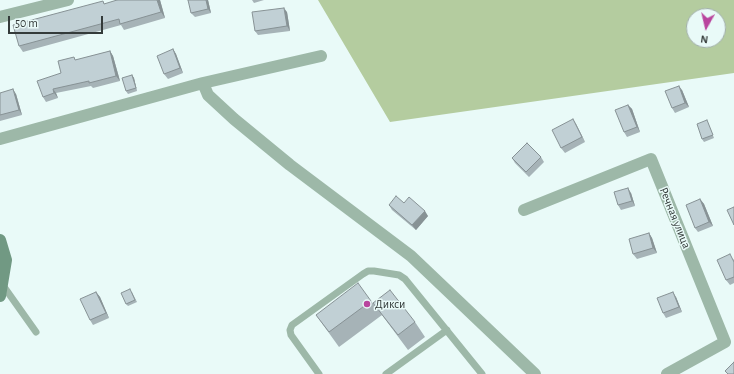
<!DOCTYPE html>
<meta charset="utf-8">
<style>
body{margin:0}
#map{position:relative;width:734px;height:374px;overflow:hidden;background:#e9faf8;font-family:"Alegreya Sans",sans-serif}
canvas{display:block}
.north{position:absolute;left:686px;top:8px;width:40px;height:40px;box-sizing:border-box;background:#e9faf8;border:1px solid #a1aeac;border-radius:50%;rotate:188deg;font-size:11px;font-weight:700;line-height:16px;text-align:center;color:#343b3a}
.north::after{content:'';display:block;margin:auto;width:14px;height:18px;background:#b9459e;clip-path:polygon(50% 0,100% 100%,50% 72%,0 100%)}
.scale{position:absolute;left:8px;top:16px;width:95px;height:18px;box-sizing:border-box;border:2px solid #343b3a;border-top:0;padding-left:5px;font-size:12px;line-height:14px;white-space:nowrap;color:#343b3a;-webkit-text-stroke:3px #e9faf8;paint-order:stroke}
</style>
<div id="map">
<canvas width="734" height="374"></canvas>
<div class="north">N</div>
<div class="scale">50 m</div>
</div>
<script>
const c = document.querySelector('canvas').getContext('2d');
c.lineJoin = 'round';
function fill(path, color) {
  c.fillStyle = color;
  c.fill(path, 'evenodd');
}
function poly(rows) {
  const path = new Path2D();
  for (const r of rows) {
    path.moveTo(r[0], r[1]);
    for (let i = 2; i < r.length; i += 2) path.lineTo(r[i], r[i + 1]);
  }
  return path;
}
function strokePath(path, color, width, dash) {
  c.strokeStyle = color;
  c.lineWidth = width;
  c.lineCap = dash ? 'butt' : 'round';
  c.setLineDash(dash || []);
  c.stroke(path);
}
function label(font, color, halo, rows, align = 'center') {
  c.font = font + ' "Alegreya Sans",sans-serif';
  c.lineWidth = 3;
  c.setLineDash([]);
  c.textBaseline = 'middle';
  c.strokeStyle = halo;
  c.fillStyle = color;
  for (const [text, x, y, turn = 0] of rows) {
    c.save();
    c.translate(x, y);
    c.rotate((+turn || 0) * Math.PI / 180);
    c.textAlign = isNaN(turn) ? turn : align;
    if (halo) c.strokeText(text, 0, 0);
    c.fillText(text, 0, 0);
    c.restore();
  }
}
fill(poly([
 [318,0,734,0,734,73,390,122],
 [694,16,718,16,718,40,694,40]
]), '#b4cc9f');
strokePath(poly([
 [2,284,36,332],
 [319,374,291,335,290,330,292,325,363,274,368,271,374,271,399,275,405,279,482,374],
 [386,374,447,330]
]), '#9db8a8', 7);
strokePath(poly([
 [0,17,68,0],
 [203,83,208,95,234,119,290,165,411,256,535,374],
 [0,139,203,83,321,56],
 [524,210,651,159,725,342,667,374]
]), '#9db8a8', 12);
strokePath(poly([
 [0,240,6,260,0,296]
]), '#719983', 12);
fill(poly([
 [160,0,165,18,124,30,121,25,23,52,19,46,105,4],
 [208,0,211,13,195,17,191,13],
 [252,0,264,0,254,3],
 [287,12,290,31,258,35,255,31],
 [173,49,176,54,183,73,168,79,164,74],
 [110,51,113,56,120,81,93,88,91,86,56,93,58,98,46,102,43,97,61,73,76,60],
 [132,75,134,78,137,91,128,94,126,91],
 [682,90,689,107,675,113,672,108],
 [0,93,16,94,22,115,0,121],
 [628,105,632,109,640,132,627,137,624,132],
 [573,119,576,124,585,142,565,153,561,148],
 [708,123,714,138,704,142,702,139],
 [541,157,544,162,529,177,515,163,512,158],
 [631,193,635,206,621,210,618,205],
 [700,199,704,204,713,226,698,232,695,228],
 [404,203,428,216,416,230,392,210,389,205],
 [649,233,652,238,657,253,637,259,633,254],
 [733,259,734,260,734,283,730,285,726,280],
 [96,292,100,297,109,318,93,325,90,320],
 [132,292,137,302,128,306,126,304],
 [676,297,682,312,666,318,663,313],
 [371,301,382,315,339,347,316,315],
 [373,303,415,322,425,337,408,350]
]), '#a6b3b7');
fill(poly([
 [157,0,160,0,165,18,161,12],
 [206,0,208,0,211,13,208,9],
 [284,8,287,12,290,31,287,26],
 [173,49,176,54,183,73,180,68],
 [110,51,113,56,120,81,116,76],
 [132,75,134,78,137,91,136,88],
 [679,86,682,90,689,107,685,103],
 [13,89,16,94,22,115,19,110],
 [53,89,56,93,58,98,54,93],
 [628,105,632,109,640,132,637,127],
 [573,119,576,124,585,142,582,137],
 [628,188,631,193,635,206,632,201],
 [700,199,704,204,713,226,709,222],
 [425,211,428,216,416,230,412,225],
 [649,233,652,238,657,253,653,248],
 [96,292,100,297,109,318,106,313],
 [673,292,676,297,682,312,679,307]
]), '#879295');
const building = poly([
 [117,0,157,0,161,12,120,24,119,19,19,46,13,25,103,1,104,4,117,0],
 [188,0,206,0,208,9,191,13,188,0],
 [284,8,287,26,255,31,252,12,284,8],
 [173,49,180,68,164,74,157,56,173,49],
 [110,51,116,76,89,83,89,81,53,89,54,93,43,97,37,81,61,73,58,61,74,57,75,60,110,51],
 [132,75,136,88,126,91,122,78,132,75],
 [679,86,685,103,672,108,665,91,679,86],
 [13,89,19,110,0,115,0,93,13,89],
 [628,105,637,127,624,132,615,110,628,105],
 [573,119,582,137,561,148,552,130,573,119],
 [707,120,713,135,702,139,697,124,707,120],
 [527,143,541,157,526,172,512,158,527,143],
 [628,188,632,201,618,205,614,192,628,188],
 [396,196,404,203,409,197,425,211,412,225,389,205,396,196],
 [700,199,709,222,695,228,686,205,700,199],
 [734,207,734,225,727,210,734,207],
 [649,233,653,248,633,254,629,239,649,233],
 [730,254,734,262,734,277,726,280,717,260,730,254],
 [358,283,371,301,329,332,316,315,358,283],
 [130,289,135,300,126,304,121,293,130,289],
 [390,290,415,322,398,335,373,303,390,290],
 [96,292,106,313,90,320,80,299,96,292],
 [673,292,679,307,663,313,657,298,673,292],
 [734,362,734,374,728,374,725,371,734,362]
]);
fill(building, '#c1d0d5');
strokePath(building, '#879295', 1);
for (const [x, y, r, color] of [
 [367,304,4,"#b9459e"]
]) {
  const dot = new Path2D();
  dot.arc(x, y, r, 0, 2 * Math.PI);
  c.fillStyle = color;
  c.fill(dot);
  strokePath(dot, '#e9faf8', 1.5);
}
label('12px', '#343b3a', '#e9faf8', [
 ["Речная улица",675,218,68]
]);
label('12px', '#343b3a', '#e9faf8', [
 ["Дикси",375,304]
], 'left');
</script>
